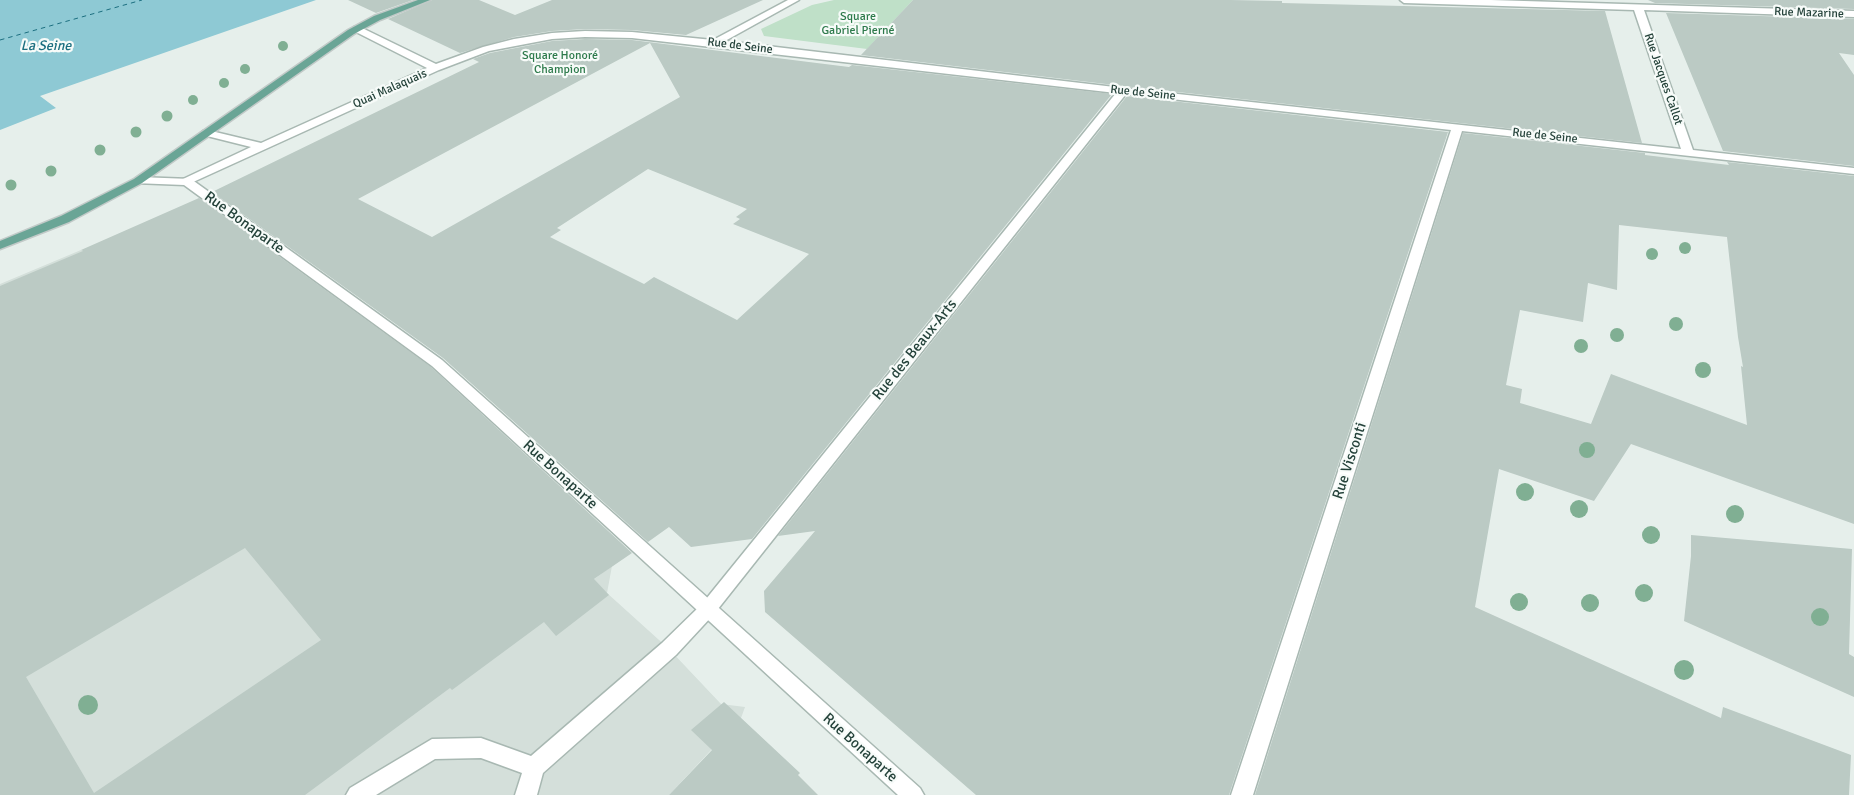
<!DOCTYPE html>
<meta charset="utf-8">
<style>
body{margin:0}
canvas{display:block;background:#e6efeb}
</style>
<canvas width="1854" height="795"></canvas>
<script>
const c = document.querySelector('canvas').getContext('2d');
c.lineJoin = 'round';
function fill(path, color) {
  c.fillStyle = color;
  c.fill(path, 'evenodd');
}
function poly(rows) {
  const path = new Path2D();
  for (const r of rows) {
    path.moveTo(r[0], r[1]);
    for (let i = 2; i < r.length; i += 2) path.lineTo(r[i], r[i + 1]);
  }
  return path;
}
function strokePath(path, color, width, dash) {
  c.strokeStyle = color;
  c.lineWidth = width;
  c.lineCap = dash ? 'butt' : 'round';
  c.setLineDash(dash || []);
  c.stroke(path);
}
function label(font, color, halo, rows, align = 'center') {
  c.font = font + ' Signika,sans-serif';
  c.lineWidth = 4.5;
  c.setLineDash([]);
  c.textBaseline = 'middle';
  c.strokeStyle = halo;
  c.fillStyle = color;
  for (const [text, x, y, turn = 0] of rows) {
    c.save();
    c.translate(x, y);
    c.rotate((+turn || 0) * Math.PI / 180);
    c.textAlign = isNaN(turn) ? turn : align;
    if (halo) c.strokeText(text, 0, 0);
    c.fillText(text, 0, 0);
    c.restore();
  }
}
fill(poly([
 [81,250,280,413,525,630,612,566,607,593,669,649,721,704,745,707,741,718,669,795,0,795,0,284]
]), '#d4dfda');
fill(poly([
 [834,0,913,0,867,49,764,36,761,29,812,5]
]), '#bfe0c8');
fill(poly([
 [0,0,316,0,40,96,56,108,0,130]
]), '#8ec9d4');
strokePath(poly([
 [0,40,142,0]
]), '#1c6f80', 1, [4.5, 4]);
fill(poly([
 [348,0,413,0,376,13],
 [432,0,479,0,515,15,552,0,763,0,686,35,632,30,585,29,552,31,514,37,460,53,388,19],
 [913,0,1230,0,1282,1,1282,3,1605,11,1642,143,1123,86,861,55],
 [1648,0,1854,0,1854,9,1655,3],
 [1666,13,1854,19,1854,55,1839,53,1854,75,1854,166,1723,151],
 [585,39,632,40,849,67,852,65,1112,94,752,539,691,547,669,527,648,542,443,358,212,192,479,62,473,59,490,53,552,41],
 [650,43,680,97,432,237,358,199],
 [648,169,747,209,736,217,740,219,733,224,809,254,737,320,654,277,644,284,550,237,561,230,557,228],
 [1127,96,1448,132,1229,795,976,795,765,612,764,591,815,531,778,536],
 [1463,133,1645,153,1645,155,1729,165,1727,162,1854,176,1854,524,1631,444,1594,501,1499,469,1475,607,1721,718,1723,707,1851,755,1849,795,1255,795],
 [1619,225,1727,237,1738,337,1743,367,1741,366,1747,425,1611,374,1591,424,1520,403,1522,389,1506,385,1520,310,1583,322,1588,283,1617,290],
 [199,198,431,367,632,553,594,579,609,595,556,636,544,622,452,690,450,688,305,795,0,795,0,286,83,251,81,250],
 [245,548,321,640,94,793,26,677],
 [1691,535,1852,549,1849,654,1854,657,1854,697,1684,621,1691,556],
 [724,702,800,773,798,775,818,795,669,795,712,750,691,730]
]), '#bbcac4');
const service = poly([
 [708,601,714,604,717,609,714,614,676,655,543,773,537,795,515,795,522,773,481,758,435,759,376,795,346,795,350,788,432,739,481,738,531,756,662,643,702,604,708,601]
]);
const minor = poly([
 [788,0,799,0,725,41,1123,88,1681,149,1634,10,1404,3,1400,0,1491,0,1854,11,1854,17,1644,10,1693,150,1854,168,1854,174,1462,131,1253,795,1231,795,1451,130,1126,94,714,614,708,617,702,614,699,609,702,604,1116,93,632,38,585,37,552,39,489,51,439,70,191,183,187,185,181,181,183,179,251,147,203,135,202,133,203,131,207,130,261,143,427,68,354,31,354,27,360,27,436,64,483,47,514,39,552,33,585,31,632,32,713,40,788,0]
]);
const tertiary = poly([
 [138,177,191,179,442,360,920,788,924,795,898,795,432,366,184,185,134,183,132,181,138,177]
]);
const primary = poly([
 [418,0,430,0,380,20,354,34,142,183,69,222,0,249,0,241,61,216,134,179,348,30,374,16,418,0]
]);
strokePath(service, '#a8b8b2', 3);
strokePath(minor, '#a8b8b2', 3);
strokePath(tertiary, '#a8b8b2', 3);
strokePath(primary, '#c2cac8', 3);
fill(service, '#fff');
fill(minor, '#fff');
fill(tertiary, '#fff');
fill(primary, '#6aa596');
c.fillStyle = '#80af93';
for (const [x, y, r] of [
 [283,46,5],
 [245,69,5],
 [224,83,5],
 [193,100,5],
 [167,116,5.5],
 [136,132,5.5],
 [100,150,5.5],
 [51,171,5.5],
 [11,185,5.5],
 [1685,248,6],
 [1652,254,6],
 [1676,324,7],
 [1617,335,7],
 [1581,346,7],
 [1703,370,8],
 [1587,450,8],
 [1525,492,9],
 [1579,509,9],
 [1735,514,9],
 [1651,535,9],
 [1644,593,9],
 [1519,602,9],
 [1590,603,9],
 [1820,617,9],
 [1684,670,10],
 [88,705,10]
]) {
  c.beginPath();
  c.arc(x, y, r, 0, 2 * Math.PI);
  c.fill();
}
label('12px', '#24423a', '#f7fbf9', [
 ["Rue Mazarine",1809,13,2],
 ["Rue de Seine",740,46,7],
 ["Rue Jacques Callot",1663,79,71],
 ["Quai Malaquais",390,89,-24],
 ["Rue de Seine",1143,93,6],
 ["Rue de Seine",1545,136,6]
]);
label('12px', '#2d7a4b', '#f7fbf9', [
 ["Square",858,17],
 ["Gabriel Pierné",858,31],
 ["Square Honoré",560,56],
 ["Champion",560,70]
]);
label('italic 14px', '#1c6f80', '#f7fbf9', [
 ["La Seine",46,46]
]);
label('15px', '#24423a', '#f7fbf9', [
 ["Rue Bonaparte",244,223,36],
 ["Rue des Beaux-Arts",915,350,-51],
 ["Rue Visconti",1350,461,-72],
 ["Rue Bonaparte",560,475,42],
 ["Rue Bonaparte",860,748,42]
]);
</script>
